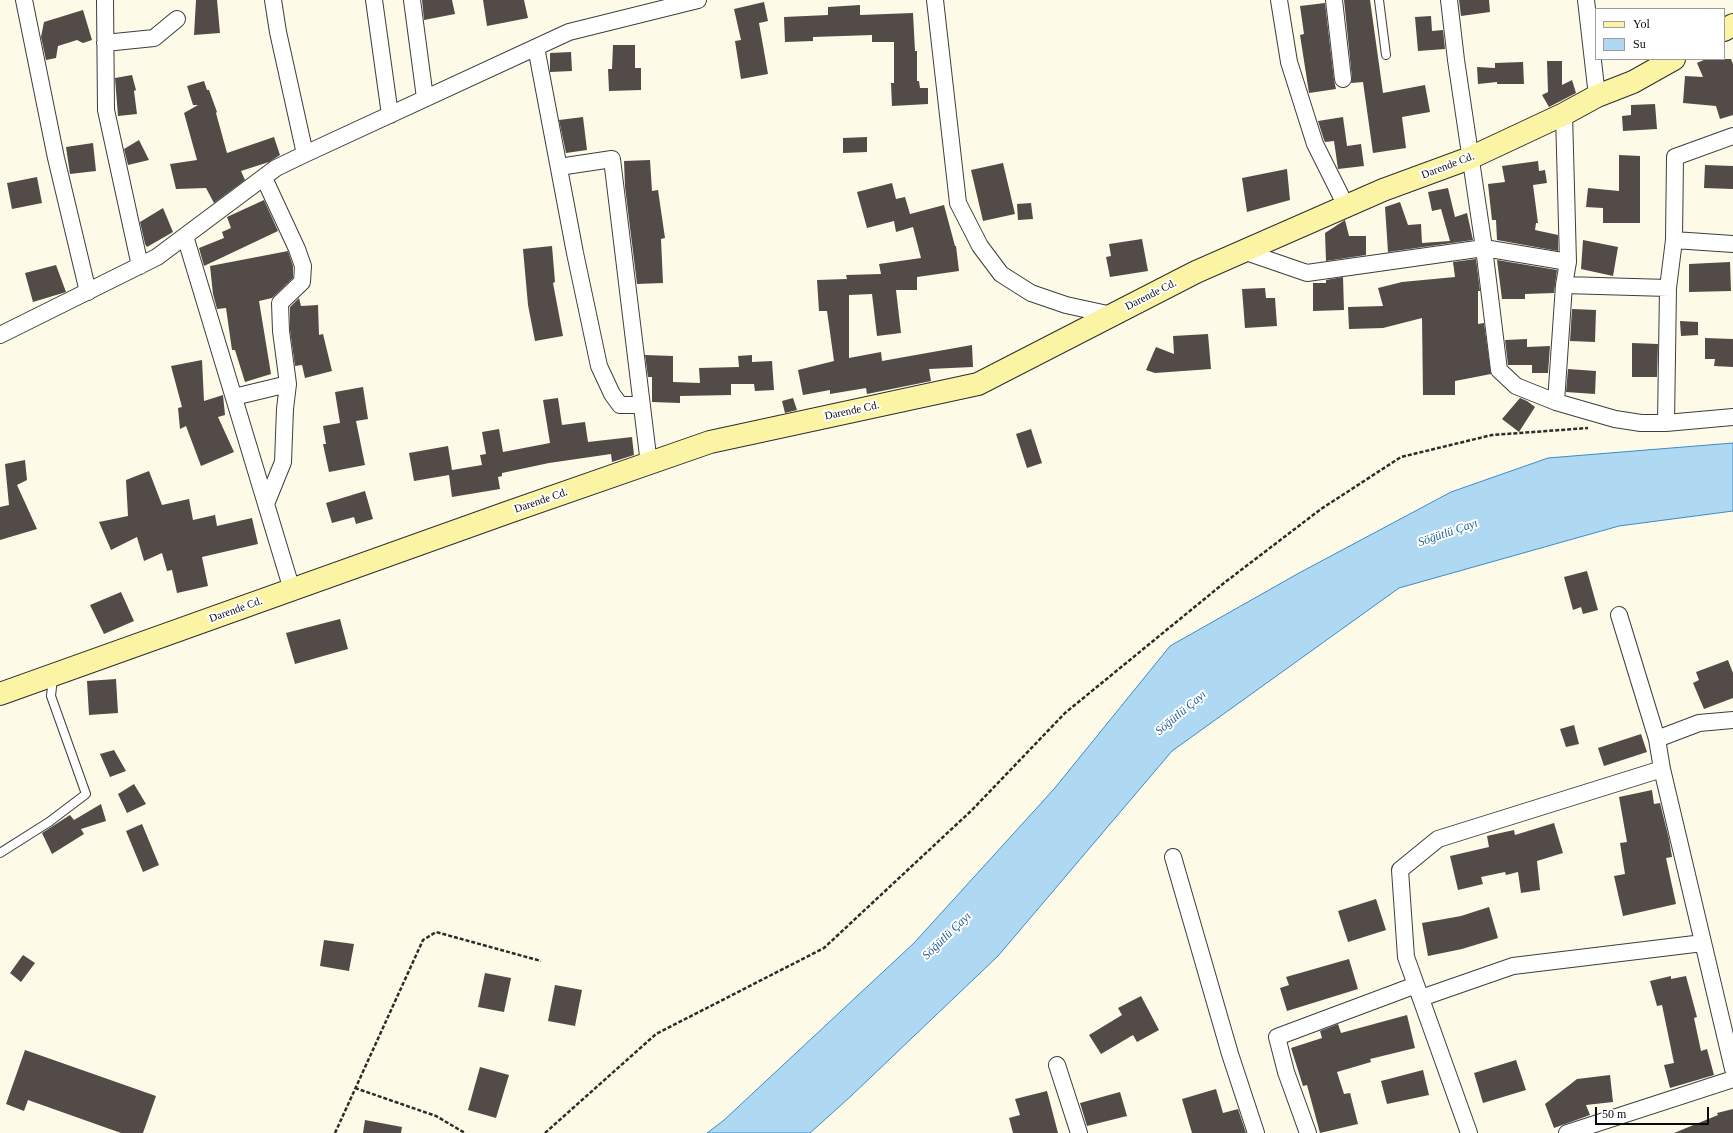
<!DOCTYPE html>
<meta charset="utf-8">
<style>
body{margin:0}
#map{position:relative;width:1733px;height:1133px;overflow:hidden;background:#fefae8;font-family:"Times New Roman",serif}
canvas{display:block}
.legend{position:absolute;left:1595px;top:8px;width:130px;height:52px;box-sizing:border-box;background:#fff;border:1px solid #9d9d9d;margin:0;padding:5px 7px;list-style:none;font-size:12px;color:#0a0a0a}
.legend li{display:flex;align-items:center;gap:8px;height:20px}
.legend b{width:20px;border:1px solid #9d9d9d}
.scale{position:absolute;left:1595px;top:1107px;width:114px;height:18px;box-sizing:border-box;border:2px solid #0a0a0a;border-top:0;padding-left:5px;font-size:12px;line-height:14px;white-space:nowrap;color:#0a0a0a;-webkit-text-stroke:3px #fff;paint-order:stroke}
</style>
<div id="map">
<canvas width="1733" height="1133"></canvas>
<ul class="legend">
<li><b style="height:5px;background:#fcf4a5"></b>Yol</li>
<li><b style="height:11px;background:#afd9f3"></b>Su</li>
</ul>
<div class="scale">50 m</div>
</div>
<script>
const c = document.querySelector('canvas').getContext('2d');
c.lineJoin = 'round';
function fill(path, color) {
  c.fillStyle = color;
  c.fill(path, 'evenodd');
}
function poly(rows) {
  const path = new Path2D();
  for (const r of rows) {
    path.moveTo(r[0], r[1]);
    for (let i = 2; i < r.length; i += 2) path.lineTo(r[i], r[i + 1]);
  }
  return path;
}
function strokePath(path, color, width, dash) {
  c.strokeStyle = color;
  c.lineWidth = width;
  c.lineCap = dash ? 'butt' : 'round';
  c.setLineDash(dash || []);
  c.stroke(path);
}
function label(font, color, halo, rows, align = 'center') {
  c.font = font + ' "Times New Roman",serif';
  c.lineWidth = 4;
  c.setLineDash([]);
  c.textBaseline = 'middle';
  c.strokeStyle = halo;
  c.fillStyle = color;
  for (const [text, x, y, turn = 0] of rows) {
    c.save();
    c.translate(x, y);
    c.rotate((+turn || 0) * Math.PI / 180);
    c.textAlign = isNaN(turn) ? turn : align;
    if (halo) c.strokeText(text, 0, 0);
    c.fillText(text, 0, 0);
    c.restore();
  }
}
const water = poly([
 [1733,443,1733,511,1619,526,1399,588,1172,751,998,956,850,1097,810,1133,707,1133,723,1121,914,943,1054,789,1170,646,1299,573,1451,492,1548,458,1733,443]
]);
fill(water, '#afd9f3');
strokePath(water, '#398cc7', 1);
fill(poly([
 [196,0,217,0,220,33,194,35],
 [422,0,452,0,455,14,424,20],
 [483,0,524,0,528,18,487,26],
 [1344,0,1370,0,1383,93,1425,85,1430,112,1402,117,1406,148,1373,153,1363,82,1351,83,1352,78],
 [1459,0,1489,0,1490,12,1461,16],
 [764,2,768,21,759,23,768,74,741,79,735,41,741,40,734,9],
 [1325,3,1334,80,1336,89,1309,93,1300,35,1304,34,1300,6],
 [860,5,860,15,913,13,915,51,917,51,917,81,919,81,920,88,928,88,928,104,892,106,891,83,894,83,894,42,872,42,872,35,813,37,813,41,785,42,784,17,828,15,828,7],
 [83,10,92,40,83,43,77,40,58,46,56,58,46,60,41,37,44,22],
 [1431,16,1432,31,1443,30,1445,49,1418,51,1415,17],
 [613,45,635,45,635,68,641,68,641,90,609,91,608,69,612,69],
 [571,52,572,71,550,72,550,53],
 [1706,59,1731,59,1733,64,1733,115,1720,119,1716,106,1683,103,1685,76,1703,77,1697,63],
 [1547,61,1562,61,1562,85,1572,80,1576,93,1549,107,1542,95,1548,92],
 [1523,62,1524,84,1497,84,1497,82,1478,84,1477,67,1495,68,1495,63],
 [132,75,136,90,134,91,137,114,118,116,115,78],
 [204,81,207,90,209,90,217,112,216,113,227,153,274,137,280,155,269,162,241,171,245,180,214,203,206,188,176,189,170,164,197,160,184,113,198,105,193,105,187,86],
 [1655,104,1657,129,1623,131,1622,116,1631,115,1631,105],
 [583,117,587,150,566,153,559,120],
 [1343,117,1347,146,1361,144,1364,166,1338,169,1334,141,1325,142,1324,140,1318,121],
 [867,137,867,152,843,153,843,138],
 [139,140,149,160,128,165,124,149],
 [93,143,96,171,70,174,66,147],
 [1619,155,1640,156,1640,223,1603,223,1603,208,1586,207,1588,188,1619,191],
 [650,160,652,191,658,190,665,238,661,239,663,283,637,284,625,187,624,161],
 [1538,161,1539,171,1545,170,1547,183,1533,185,1538,223,1536,223,1535,230,1558,235,1558,251,1497,240,1496,220,1492,220,1488,184,1505,182,1502,166],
 [1003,163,1015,214,983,221,971,170],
 [1705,165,1733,166,1733,189,1704,188],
 [1287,169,1290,200,1247,212,1242,178],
 [37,177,42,203,12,209,7,183],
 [892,183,896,199,905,197,910,214,944,205,955,246,956,246,959,271,917,277,917,290,896,290,901,333,877,336,872,294,849,295,849,358,881,352,882,361,972,345,973,367,929,369,931,381,867,394,866,388,830,394,830,390,803,395,798,370,834,361,827,311,819,311,817,280,847,279,846,275,881,274,879,264,921,258,913,227,896,232,894,221,867,228,857,192],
 [1448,188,1455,217,1467,213,1473,240,1388,252,1385,207,1400,202,1408,225,1421,224,1422,243,1450,241,1441,209,1432,211,1428,192],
 [264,200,278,231,204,266,199,248,224,238,222,232,231,228,227,217],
 [1031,203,1033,219,1018,220,1017,204],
 [163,208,173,232,147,247,145,244,140,222],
 [1345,220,1349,236,1366,236,1366,255,1326,261,1325,233],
 [1142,239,1148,271,1110,277,1106,257,1111,256,1109,244],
 [1583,240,1618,247,1613,276,1581,269],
 [552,246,555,282,553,283,563,336,535,341,528,305,523,249],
 [288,251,293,266,293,278,272,298,259,301,271,374,245,382,235,350,232,350,226,308,217,309,213,294,210,266],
 [1476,259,1480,291,1478,291,1478,324,1484,323,1491,374,1455,381,1455,395,1423,395,1422,318,1383,328,1349,329,1348,307,1383,306,1378,288,1402,282,1455,277,1453,262],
 [1497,260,1557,270,1554,293,1525,294,1525,299,1502,299],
 [1730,262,1731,291,1689,292,1689,264],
 [56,265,66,292,33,302,25,273],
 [1343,277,1344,310,1313,311,1313,283,1326,283,1326,280],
 [1265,288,1266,298,1275,298,1277,326,1245,328,1242,289],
 [299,298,301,306,318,305,319,335,323,334,332,371,305,378,302,365,295,366,290,330,290,307],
 [1572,309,1596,310,1595,342,1570,341],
 [1680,321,1698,322,1698,335,1681,336],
 [1208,334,1211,369,1155,373,1146,370,1156,347,1174,354,1173,336],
 [1705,338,1733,339,1733,367,1714,366,1715,359,1705,359],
 [1527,339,1527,347,1550,346,1548,373,1532,373,1532,365,1508,365,1505,340],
 [1632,343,1658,344,1657,377,1632,377],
 [645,355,673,356,673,382,700,383,699,368,739,367,738,356,752,355,752,362,772,361,774,390,755,391,754,384,731,384,731,395,680,396,680,403,652,402,652,377,648,377],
 [202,360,204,401,223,395,225,415,218,417,234,452,201,466,186,426,180,429,178,408,182,407,171,366],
 [1568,369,1596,371,1595,394,1566,392],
 [363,387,368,419,356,421,365,465,329,472,323,444,326,444,323,426,340,423,335,392],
 [558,398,562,425,585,422,588,442,632,437,634,455,612,462,611,454,549,463,502,473,502,476,498,477,500,489,452,497,449,475,414,481,409,453,448,446,452,470,482,465,480,455,486,454,482,432,499,429,503,452,550,443,543,400],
 [793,398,797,410,785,413,782,401],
 [1520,398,1527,401,1535,407,1519,432,1502,419],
 [1031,429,1042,463,1027,468,1016,434],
 [25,460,27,480,17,485,37,529,0,540,0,507,9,505,5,464],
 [149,471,162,505,189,499,193,520,215,515,217,526,252,518,258,544,202,557,208,586,177,593,172,570,167,571,162,553,144,561,137,537,111,550,99,522,128,516,126,480],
 [365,491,373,519,356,524,354,517,332,523,326,503],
 [1587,571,1598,610,1583,614,1581,607,1573,610,1564,577],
 [121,592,134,621,104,634,90,605],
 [340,619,348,649,295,664,286,633],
 [1728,660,1733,673,1733,698,1704,709,1693,683,1699,680,1696,672],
 [116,679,118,713,89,715,87,681],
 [1574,725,1579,744,1566,747,1560,729],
 [1641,734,1647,752,1604,766,1598,748],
 [114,750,126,771,110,777,100,754],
 [134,784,146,804,127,813,118,794],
 [1652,790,1654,804,1660,803,1669,839,1672,857,1666,858,1676,904,1623,916,1614,876,1625,874,1620,843,1627,842,1619,797],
 [101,804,106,821,81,829,84,834,52,854,42,833,70,815,74,820],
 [1554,823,1563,853,1537,861,1540,890,1521,893,1518,872,1506,875,1505,872,1481,877,1483,884,1458,890,1450,856,1489,847,1487,836,1514,830,1515,835],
 [142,824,159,865,143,872,126,831],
 [1376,899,1386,930,1348,942,1338,911],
 [1489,907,1498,938,1462,949,1428,956,1422,923,1461,916],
 [324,940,354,944,349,971,320,966],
 [23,955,35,963,21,982,10,973],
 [1349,959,1358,989,1287,1011,1280,988,1289,985,1286,977],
 [485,973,511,978,504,1012,478,1007],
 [1671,976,1671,979,1686,976,1697,1017,1694,1018,1701,1051,1707,1049,1714,1075,1670,1088,1664,1065,1674,1063,1662,1005,1657,1006,1650,981],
 [555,985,582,990,575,1026,548,1021],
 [1141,996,1159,1030,1137,1042,1133,1035,1101,1054,1089,1035,1122,1015,1118,1008],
 [1407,1015,1415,1048,1370,1059,1371,1062,1337,1072,1344,1094,1350,1093,1358,1124,1320,1133,1307,1085,1303,1086,1291,1048,1322,1038,1320,1031,1338,1024,1341,1033],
 [25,1050,156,1096,143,1133,121,1133,28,1100,24,1111,6,1104],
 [1516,1060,1526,1090,1483,1103,1474,1073],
 [480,1067,509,1075,496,1118,468,1110],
 [1423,1070,1429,1095,1387,1104,1381,1081],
 [1610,1075,1613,1102,1586,1105,1590,1115,1554,1128,1545,1104,1577,1079],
 [1216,1089,1223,1113,1238,1109,1246,1133,1192,1133,1182,1099],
 [1047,1091,1058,1133,1013,1133,1009,1118,1020,1115,1015,1099],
 [1120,1092,1127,1116,1087,1126,1080,1103],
 [1733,1109,1733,1133,1674,1133,1718,1115,1717,1113],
 [365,1120,402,1127,401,1133,363,1133]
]), '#524b47');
const lane = poly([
 [1379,0,1386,55],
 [0,853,49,822,86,794,51,696,53,678]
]);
const street = poly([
 [24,0,56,158,88,292],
 [105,0,106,110,140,266],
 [273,0,278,32,305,154],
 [374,0,390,115],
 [412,0,425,98],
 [935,0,958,203,980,246,1001,274,1031,293,1066,305,1112,315],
 [1279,0,1289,62,1315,144,1346,206],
 [1334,0,1343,79],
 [1449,0,1456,60,1484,248,1499,370,1516,386,1556,402,1615,419,1641,423,1666,423,1733,417],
 [1586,0,1597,96],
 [105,43,154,38,177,19],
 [536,47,575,253,599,366,612,394,620,405,641,405],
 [559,167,612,159,649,464],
 [185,236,292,590],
 [1674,240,1733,244],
 [1243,251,1307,273,1484,248,1568,262],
 [1564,285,1668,288],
 [0,335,157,257,276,168,305,154,569,32,698,0],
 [234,397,288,384,281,331,280,303,302,282,303,266,297,249,264,178],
 [1556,402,1564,285,1568,262,1564,114],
 [1666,423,1668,288,1674,240,1675,157,1733,136],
 [266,504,283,462,285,409,288,384],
 [1619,615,1657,739],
 [1662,769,1657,739,1699,723,1733,720],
 [1173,857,1230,1054,1256,1133],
 [1421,998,1513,966,1703,943],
 [1057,1065,1079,1133],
 [1308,1133,1286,1072,1277,1037,1416,985],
 [1469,1133,1406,957,1400,870,1438,839,1662,769,1733,1069],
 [1567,1133,1733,1079]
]);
const secondary = poly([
 [1724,30,1733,25],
 [0,694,509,512,710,442,978,384,1196,272,1383,190,1470,158,1564,114,1597,96,1633,82,1674,59]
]);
strokePath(lane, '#3d3d3d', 10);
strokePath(street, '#3d3d3d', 18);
strokePath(secondary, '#2c2c2c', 24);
strokePath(poly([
 [355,1088,436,1116,465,1133],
 [335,1133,423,940,436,932,541,961],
 [545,1133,656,1034,824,948,972,810,1065,713,1224,583,1321,509,1401,457,1492,435,1588,428]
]), '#2c2c2c', 2.5, [4, 2]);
strokePath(lane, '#fff', 8);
strokePath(street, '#fff', 16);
strokePath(secondary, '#fcf4a5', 22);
label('11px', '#0a0a0a', '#fff', [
 ["Darende Cd.",1448,166,-21],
 ["Darende Cd.",1151,295,-27],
 ["Darende Cd.",852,411,-12],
 ["Darende Cd.",541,501,-19],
 ["Darende Cd.",236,610,-20]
]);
label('italic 12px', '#195d95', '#fff', [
 ["Söğütlü Çayı",1448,533,-19],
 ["Söğütlü Çayı",1181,713,-40],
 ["Söğütlü Çayı",947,936,-44]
]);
</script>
